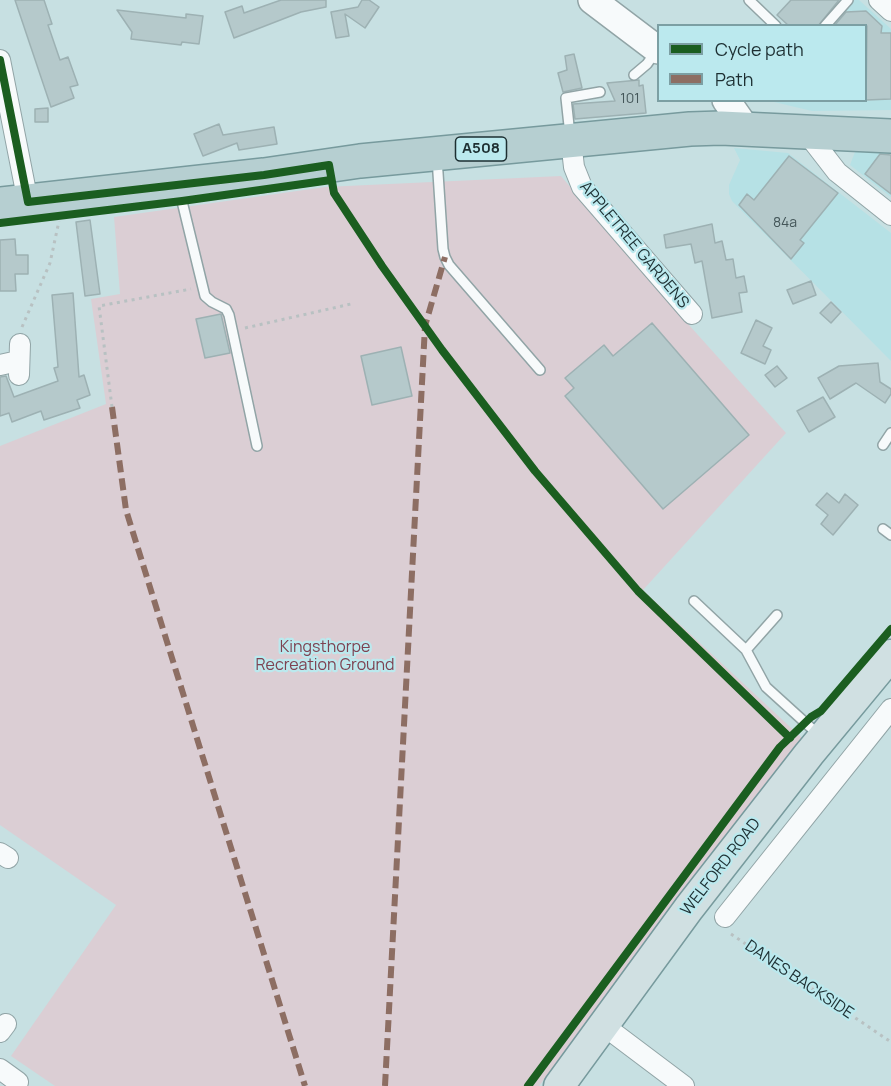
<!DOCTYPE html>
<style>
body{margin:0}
#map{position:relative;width:891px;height:1086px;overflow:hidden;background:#c7e0e2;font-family:Manrope,sans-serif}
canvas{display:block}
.legend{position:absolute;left:657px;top:24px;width:210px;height:78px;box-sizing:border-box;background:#bbe9ee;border:2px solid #7c9fa3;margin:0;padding:8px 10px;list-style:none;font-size:18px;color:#1d2f32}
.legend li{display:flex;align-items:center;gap:12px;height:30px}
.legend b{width:30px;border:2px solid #7c9fa3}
</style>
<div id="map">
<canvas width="891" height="1086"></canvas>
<ul class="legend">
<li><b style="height:8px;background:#1b5e20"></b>Cycle path</li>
<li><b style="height:8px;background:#8d6e63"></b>Path</li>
</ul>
</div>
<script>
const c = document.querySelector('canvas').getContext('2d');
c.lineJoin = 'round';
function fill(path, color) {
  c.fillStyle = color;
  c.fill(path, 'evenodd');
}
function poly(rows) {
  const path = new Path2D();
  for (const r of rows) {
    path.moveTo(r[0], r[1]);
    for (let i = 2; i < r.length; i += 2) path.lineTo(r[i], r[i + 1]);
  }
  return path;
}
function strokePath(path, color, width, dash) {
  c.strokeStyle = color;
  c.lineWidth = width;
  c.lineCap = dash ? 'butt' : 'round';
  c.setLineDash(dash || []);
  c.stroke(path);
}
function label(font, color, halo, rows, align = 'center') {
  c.font = font + ' Manrope,sans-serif';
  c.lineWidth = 4.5;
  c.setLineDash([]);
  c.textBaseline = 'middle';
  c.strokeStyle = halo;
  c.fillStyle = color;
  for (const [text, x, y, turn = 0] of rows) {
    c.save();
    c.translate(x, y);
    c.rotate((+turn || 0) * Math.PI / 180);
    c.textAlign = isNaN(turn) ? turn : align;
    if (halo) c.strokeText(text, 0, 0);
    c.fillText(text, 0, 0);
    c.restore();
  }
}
fill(poly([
 [852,0,859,0,891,29,891,110,812,111,770,101,866,100,866,26,827,25],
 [858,144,891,144,891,197,850,165],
 [734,148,788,153,891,233,891,361,732,201,729,194,729,185,740,160]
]), '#b6e1e5');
fill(poly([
 [561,176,645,276,786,433,643,590,802,738,539,1086,55,1086,11,1056,116,905,0,825,0,446,106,404,91,299,120,294,114,217,325,187]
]), '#dbced4');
const building = poly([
 [15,0,44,0,52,24,48,25,60,60,68,57,78,85,70,87,74,98,51,107,15,0],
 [281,0,326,0,326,7,301,12,234,38,225,12,242,6,244,13,281,0],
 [362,0,369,0,379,7,365,28,345,14,349,36,336,38,331,12,358,7,362,0],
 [791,0,839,0,818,26,789,26,777,15,791,0],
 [117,10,186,18,186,14,203,16,199,44,182,42,181,45,131,39,132,32,117,10],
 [866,11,882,26,881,33,891,33,891,99,866,100,867,26,834,26,846,12,866,11],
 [574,54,582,88,563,92,558,73,567,70,565,56,574,54],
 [639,80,639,86,643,85,646,113,575,119,573,104,615,101,607,83,639,80],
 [48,108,48,122,35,122,35,109,48,108],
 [219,124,223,135,274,127,277,144,239,150,237,143,203,156,194,134,219,124],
 [880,154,891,155,891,194,865,174,880,154],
 [789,156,838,193,800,240,804,243,791,259,739,205,747,194,754,200,789,156],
 [90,220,100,294,85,296,76,222,90,220],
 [712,224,715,243,722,241,726,260,733,259,736,278,744,276,747,292,739,293,742,312,712,318,702,261,695,263,691,244,666,248,664,235,712,224],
 [15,239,16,255,28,255,28,274,15,274,16,291,0,291,0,240,15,239],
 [811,281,816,295,793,304,787,290,811,281],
 [73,293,79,377,84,375,90,395,77,400,80,408,44,420,41,411,12,422,9,413,0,416,0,377,6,376,14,397,58,381,54,368,58,367,52,295,73,293],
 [831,302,841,312,831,323,820,313,831,302],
 [221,314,230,353,205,358,196,319,221,314],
 [756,320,772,328,763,346,771,350,765,364,741,353,756,320],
 [652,323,749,435,663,509,565,396,574,388,565,378,604,345,613,356,652,323],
 [401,347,412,396,372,405,361,356,401,347],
 [878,363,880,382,891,389,891,394,885,403,856,383,830,399,818,378,839,366,878,363],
 [777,366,787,378,775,387,765,375,777,366],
 [823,397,835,417,809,432,797,411,823,397],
 [827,493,839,503,845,494,858,505,833,535,821,524,828,515,816,505,827,493]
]);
fill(building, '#b5c9cb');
strokePath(building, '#9db1b3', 1.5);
const lane = poly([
 [749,0,776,26],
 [825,26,848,0],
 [634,75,647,64,656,51],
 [570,135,566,98,600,92],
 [437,158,443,249,445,257,449,265,540,370],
 [179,189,205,296,212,302,226,309,229,315,257,446],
 [883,445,891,433],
 [883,529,891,535],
 [694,601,746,650,766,687,820,736],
 [746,650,777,615]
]);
const street = poly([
 [879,0,891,11],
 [0,60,28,202],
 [806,132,837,172,891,215],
 [571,140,574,167,582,187,692,314],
 [0,365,18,361],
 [19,375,20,344],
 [0,853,8,858],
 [725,917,891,709],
 [603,1025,684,1086],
 [0,1032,6,1024],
 [0,1069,18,1082]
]);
const secondary = poly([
 [592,0,658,50],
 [726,100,747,130]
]);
const primary = poly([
 [559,1086,689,908,809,754,891,655]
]);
const highway = poly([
 [0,204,264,175,360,161,690,129,721,128,891,136]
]);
strokePath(lane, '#91a4a6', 12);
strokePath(street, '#91a4a6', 22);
strokePath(secondary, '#91a4a6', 30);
strokePath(primary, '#779a9d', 33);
strokePath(highway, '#779a9d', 36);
strokePath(poly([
 [22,327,50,263,59,221],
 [245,328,351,304],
 [112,407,99,306,191,289],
 [731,934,891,1042]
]), '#b8c1c2', 3, [3, 4.5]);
strokePath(lane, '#f7fafb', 9);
strokePath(street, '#f7fafb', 20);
strokePath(secondary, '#f7fafb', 27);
strokePath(primary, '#d0e0e2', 30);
strokePath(highway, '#b6cfd1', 33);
strokePath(poly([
 [112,407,126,510,305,1086],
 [385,1086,425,326,445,257]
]), '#8d6e63', 6, [12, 6]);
strokePath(poly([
 [0,60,28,202,264,175,329,165,334,193,382,266,442,350,535,471,638,591,790,738],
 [0,223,182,201,331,180],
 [528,1086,780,747,811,717,821,711,891,629]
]), '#1b5e20', 8);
label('14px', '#445659', null, [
 ["101",630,99],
 ["84a",785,223]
]);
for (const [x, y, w] of [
 [481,149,51]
]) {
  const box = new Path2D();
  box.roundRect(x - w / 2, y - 12, w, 24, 4.5);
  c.fillStyle = '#bbe9ee';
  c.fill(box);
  strokePath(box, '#1d2f32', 1.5);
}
label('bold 15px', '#1d2f32', null, [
 ["A508",481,149]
]);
label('16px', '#1d2f32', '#bbe9ee', [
 ["APPLETREE GARDENS",634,245,50],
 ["WELFORD ROAD",721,867,-52],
 ["DANES BACKSIDE",799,980,34]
]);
label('16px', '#7e4251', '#bbe9ee', [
 ["Kingsthorpe",325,648],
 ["Recreation Ground",325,666]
]);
</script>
